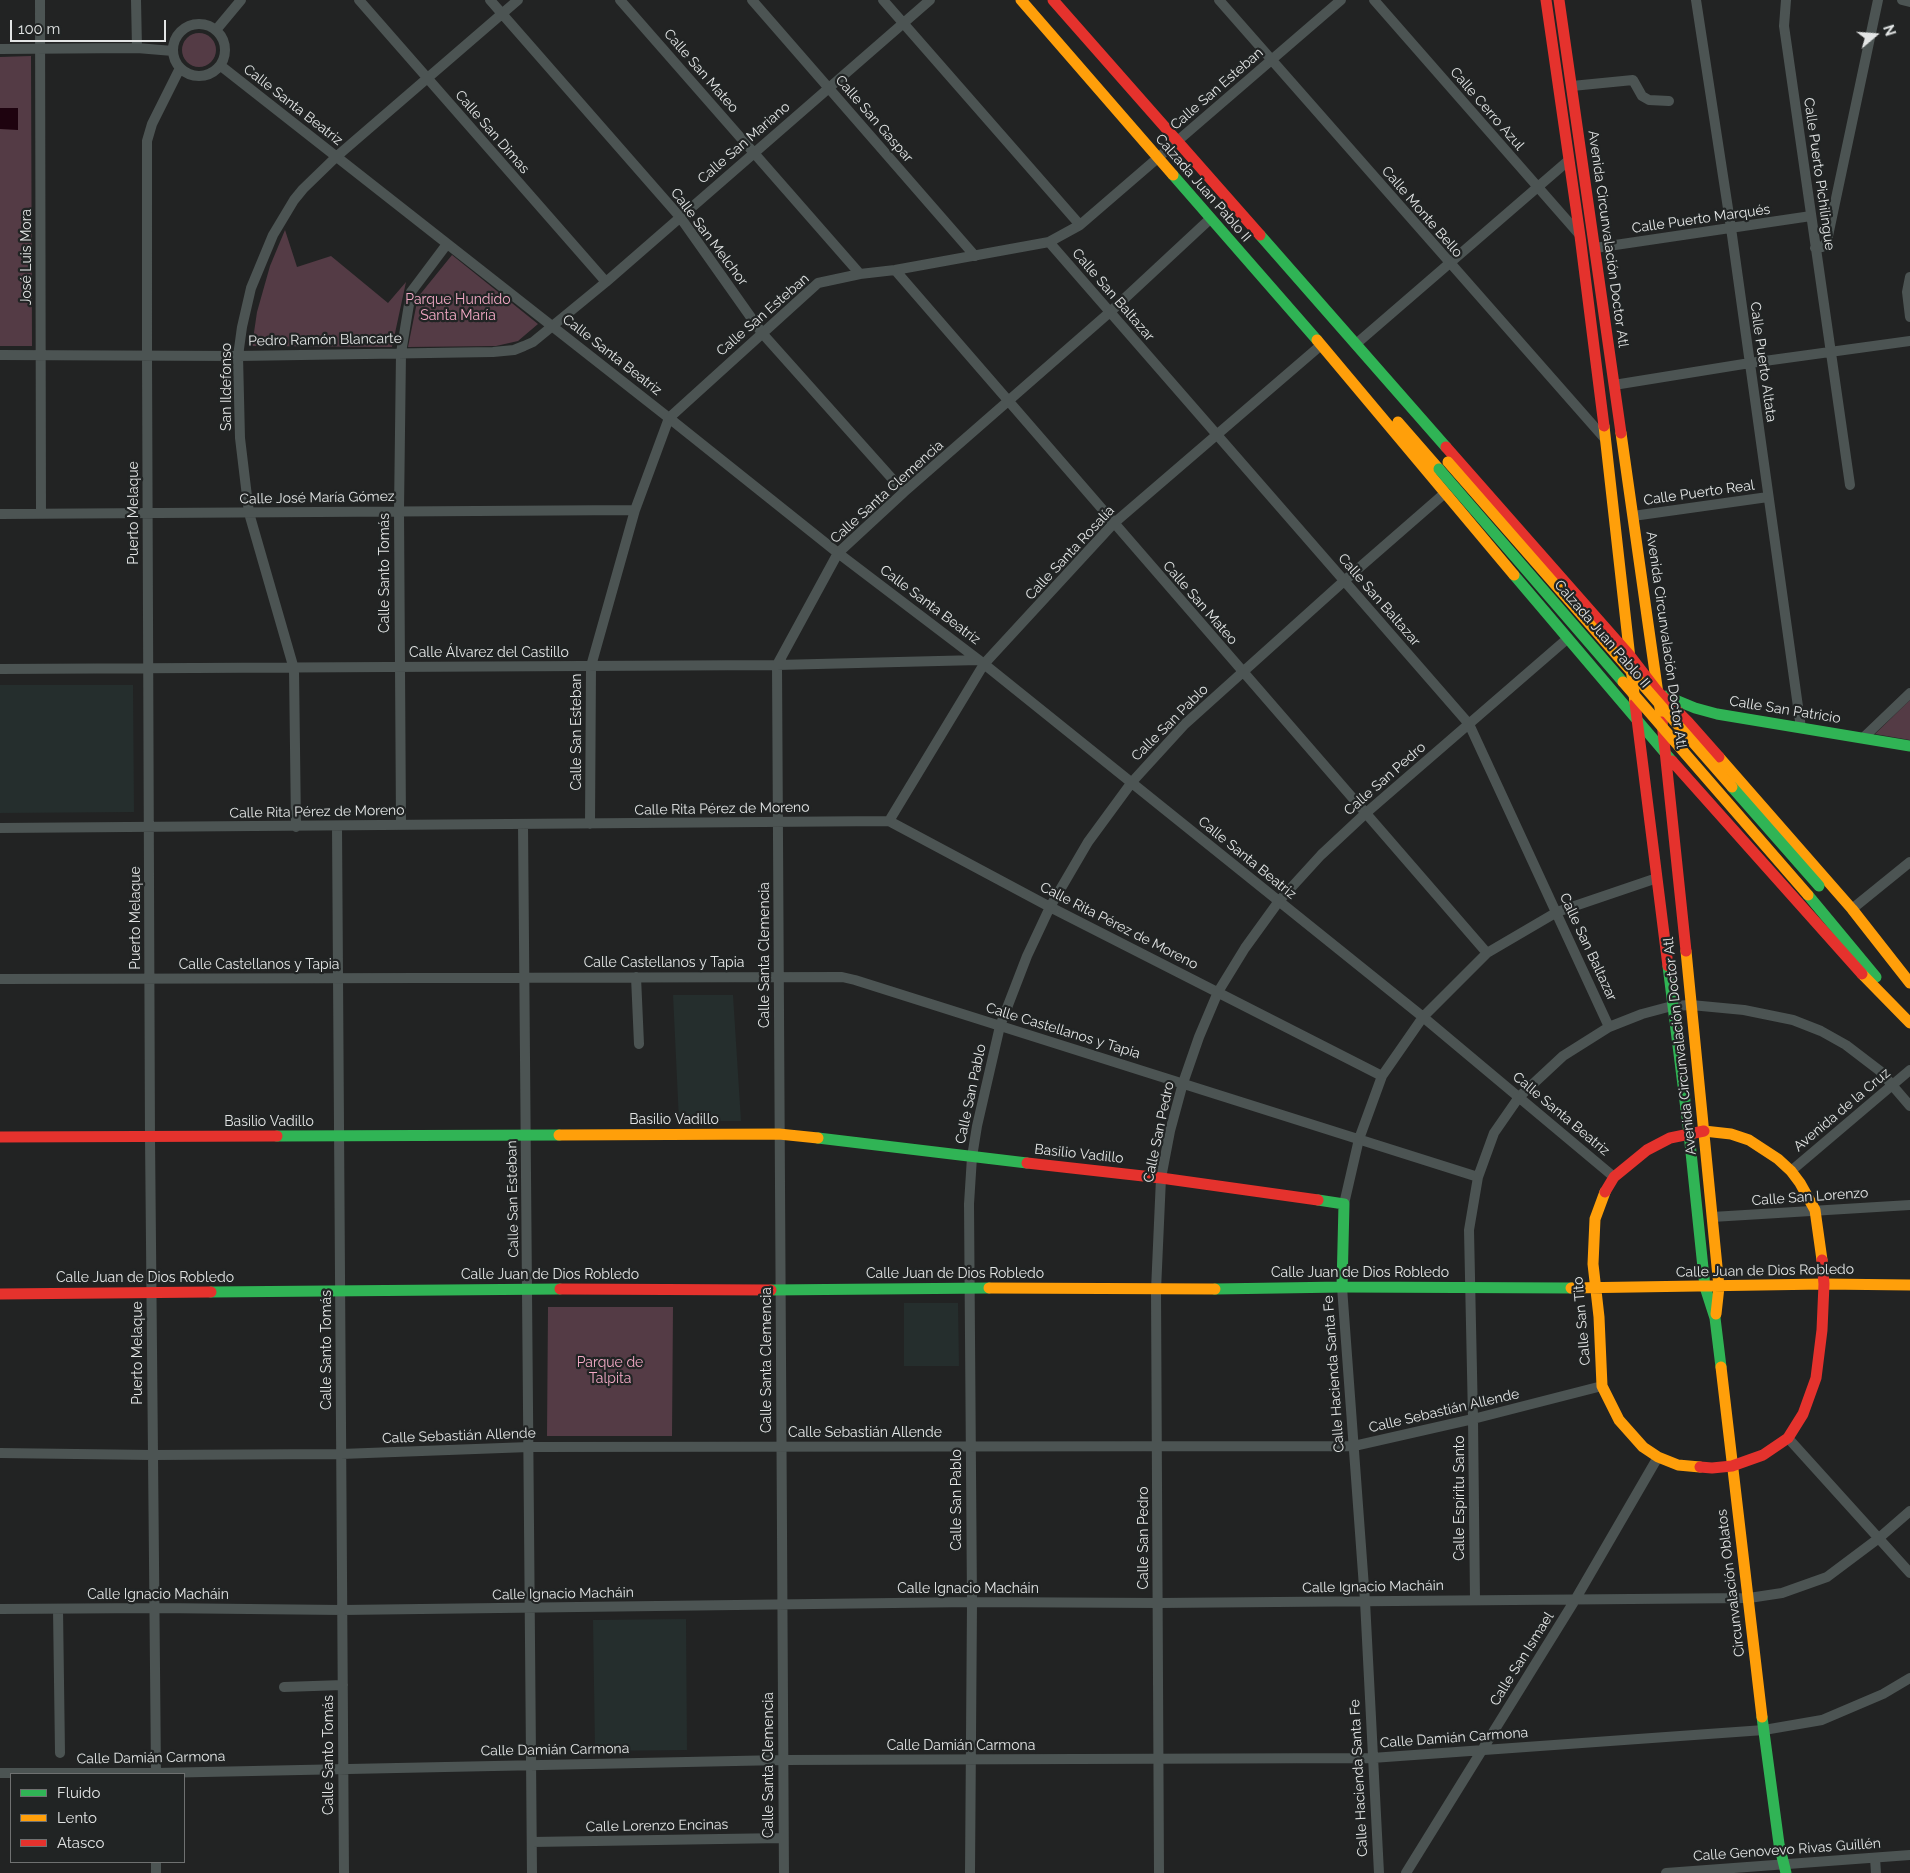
<!DOCTYPE html>
<meta charset="utf-8">
<style>
body{margin:0}
#map{position:relative;width:1910px;height:1873px;overflow:hidden;background:#222323;font-family:Raleway,sans-serif}
canvas{display:block}
.legend{position:absolute;left:10px;top:1773px;width:175px;height:90px;box-sizing:border-box;background:#212424;border:1px solid #6f7171;margin:0;padding:6px 9px;list-style:none;font-size:15px;color:#e3e5e5}
.legend li{display:flex;align-items:center;gap:10px;height:25px}
.legend b{width:25px;border:1px solid #6f7171}
.north{position:absolute;left:1850px;top:10px;width:50px;height:50px;-webkit-text-stroke:4px #212424;paint-order:stroke;rotate:72deg;font-size:14px;font-weight:700;line-height:20px;text-align:center;color:#e3e5e5}
.north::after{content:'';display:block;margin:auto;width:18px;height:22px;background:#e3e5e5;clip-path:polygon(50% 0,100% 100%,50% 72%,0 100%)}
.scale{position:absolute;left:10px;top:20px;width:156px;height:22px;box-sizing:border-box;border:2px solid #e3e5e5;border-top:0;padding-left:6px;font-size:15px;line-height:18px;white-space:nowrap;color:#e3e5e5;-webkit-text-stroke:4px #212424;paint-order:stroke}
</style>
<div id="map">
<canvas width="1910" height="1873"></canvas>
<ul class="legend">
<li><b style="height:6px;background:#30b455"></b>Fluido</li>
<li><b style="height:6px;background:#ff9f0a"></b>Lento</li>
<li><b style="height:6px;background:#e5322d"></b>Atasco</li>
</ul>
<div class="north">N</div>
<div class="scale">100 m</div>
</div>
<script>
const c = document.querySelector('canvas').getContext('2d');
c.lineJoin = 'round';
function fill(path, color) {
  c.fillStyle = color;
  c.fill(path, 'evenodd');
}
function poly(rows) {
  const path = new Path2D();
  for (const r of rows) {
    if (r.length === 3) {
      path.moveTo(r[0] + r[2], r[1]);
      path.arc(r[0], r[1], r[2], 0, 2 * Math.PI);
      continue;
    }
    path.moveTo(r[0], r[1]);
    for (let i = 2; i < r.length; i += 2) path.lineTo(r[i], r[i + 1]);
  }
  return path;
}
function strokePath(path, color, width, dash) {
  c.strokeStyle = color;
  c.lineWidth = width;
  c.lineCap = dash ? 'butt' : 'round';
  c.setLineDash(dash || []);
  c.stroke(path);
}
function label(font, color, halo, rows, align = 'center') {
  c.font = font + ' Raleway,sans-serif';
  c.lineWidth = 4.5;
  c.setLineDash([]);
  c.textBaseline = 'middle';
  c.strokeStyle = halo;
  c.fillStyle = color;
  for (const [text, x, y, turn = 0] of rows) {
    c.save();
    c.translate(x, y);
    c.rotate((+turn || 0) * Math.PI / 180);
    c.textAlign = isNaN(turn) ? turn : align;
    if (halo) c.strokeText(text, 0, 0);
    c.fillText(text, 0, 0);
    c.restore();
  }
}
fill(poly([
 [0,685,133,685,134,812,0,813],
 [673,995,733,995,741,1121,679,1121],
 [904,1303,958,1303,959,1366,904,1366],
 [686,1619,687,1750,595,1751,593,1620]
]), '#252e2d');
fill(poly([
 [199,50,17],
 [31,56,32,346,0,346,0,57],
 [285,230,297,267,331,256,388,303,406,282,392,347,252,346,257,312,270,266],
 [452,255,538,324,518,341,496,346,408,347,418,297],
 [1910,700,1910,740,1875,734],
 [548,1307,673,1307,672,1436,547,1436]
]), '#543b45');
fill(poly([
 [0,108,18,108,18,130,0,129]
]), '#1e030f');
strokePath(poly([
 [40,0,41,513],
 [136,0,137,48],
 [359,0,606,282],
 [490,0,680,217,762,333,904,492],
 [620,0,860,274],
 [752,0,975,256],
 [883,0,1080,225],
 [1219,0,1606,440],
 [1374,0,1579,234],
 [1696,0,1731,228,1801,728],
 [1786,0,1784,26,1850,485],
 [1902,0,1910,2],
 [199,50,26],
 [216,30,241,0],
 [0,49,137,48,173,51],
 [221,66,669,418,838,553,984,664,1423,1017,1614,1177],
 [1572,86,1633,80,1642,96,1649,100,1669,101],
 [1049,242,1469,724,1609,1027],
 [1595,248,1811,216],
 [1815,248,1822,247,1826,243,1828,236,1878,0],
 [895,270,1487,953],
 [1910,277,1907,292,1910,317],
 [1356,344,1569,160],
 [0,355,238,356,493,352,514,350,524,346,533,342,606,282,930,0],
 [1614,385,1750,363,1910,341],
 [0,514,635,510],
 [1633,516,1768,497],
 [0,669,777,665,979,660],
 [1863,738,1910,693],
 [889,821,984,664,1113,524,1320,346],
 [523,824,532,1873],
 [590,824,591,666,635,510,669,418,818,283,860,274,895,270,1049,242,1080,225,1341,0],
 [401,825,399,510,401,353,411,292,447,244],
 [337,826,344,1873],
 [296,827,294,669,249,513,240,438,238,356,242,327,251,288,273,235,294,200,303,189,336,157,518,0],
 [0,828,889,821,1050,907,1382,1076],
 [1852,909,1910,862],
 [636,977,639,1044],
 [0,979,842,977,855,980,1478,1177],
 [1791,1171,1910,1070],
 [1344,1204,1359,1139,1382,1076,1423,1017,1487,953,1557,912,1657,878],
 [1712,1217,1910,1205],
 [1342,1287,1365,1601,1379,1873],
 [1788,1438,1910,1573],
 [0,1453,152,1455,341,1454,529,1447,1354,1446,1473,1419,1602,1386],
 [1475,1600,1473,1419,1469,1230,1478,1177,1494,1133,1519,1097,1563,1056,1609,1027,1642,1014,1672,1006,1691,1005,1744,1010,1793,1020,1821,1031,1846,1045,1880,1071,1910,1106],
 [0,1609,156,1608,342,1610,972,1602,1159,1603,1749,1598,1782,1593,1827,1577,1879,1538,1910,1511],
 [58,1609,60,1753],
 [284,1687,343,1685],
 [0,1773,156,1773,783,1760,1372,1758,1764,1730,1822,1720,1883,1694,1910,1678],
 [156,1774,150,1137,147,355,147,141,152,124,180,68],
 [532,1842,783,1838],
 [1875,1858,1876,1873],
 [156,1873,156,1862],
 [784,1873,777,665,838,553,904,492,1110,312,1210,219],
 [970,1873,972,1602,969,1204,972,1157,977,1126,1000,1026,1027,956,1050,907,1088,842,1132,782,1185,724,1344,581,1445,493],
 [1159,1873,1156,1290,1161,1178,1170,1131,1183,1083,1199,1037,1218,992,1245,948,1279,901,1321,855,1366,813,1567,639],
 [1406,1873,1575,1600,1658,1457],
 [1666,1873,1910,1855]
]), '#4c5453', 10);
strokePath(poly([
 [1173,175,1317,340],
 [1260,235,1446,447],
 [1514,575,1672,761],
 [1666,696,1695,708,1717,714,1910,746],
 [1808,895,1876,977],
 [1668,966,1689,1133,1705,1287,1715,1318,1721,1367],
 [277,1136,559,1135],
 [818,1138,1027,1163],
 [1318,1200,1344,1204,1342,1287],
 [1215,1289,1342,1287,1571,1288],
 [771,1290,989,1288],
 [211,1292,560,1289],
 [1762,1717,1779,1844,1786,1873]
]), '#30b455', 11);
strokePath(poly([
 [1021,0,1173,175],
 [1317,340,1514,575],
 [1398,422,1439,469],
 [1604,426,1635,703],
 [1621,433,1662,722],
 [1719,757,1852,909,1910,983],
 [1686,951,1719,1287,1716,1314],
 [1862,974,1910,1023],
 [1704,1131,1731,1134,1749,1140,1778,1159,1791,1171,1800,1183,1815,1210,1822,1260],
 [559,1135,779,1134,818,1138],
 [1605,1192,1595,1219,1593,1264,1599,1317,1602,1386,1619,1420,1643,1447,1658,1457,1678,1465,1700,1467],
 [989,1288,1215,1289],
 [1571,1288,1824,1284,1910,1285],
 [1721,1367,1762,1717]
]), '#ff9f0a', 11);
strokePath(poly([
 [1053,0,1260,235],
 [1546,0,1580,236,1604,426],
 [1559,0,1621,433],
 [1446,447,1631,657,1658,692,1688,722,1719,757],
 [1635,703,1668,966],
 [1662,722,1686,951],
 [1672,761,1862,974],
 [0,1137,277,1136],
 [1027,1163,1161,1178,1318,1200],
 [1605,1192,1614,1177,1647,1150,1670,1138,1704,1131],
 [560,1289,771,1290],
 [0,1294,211,1292],
 [1700,1467,1712,1468,1732,1466,1763,1455,1788,1438,1803,1414,1816,1378,1822,1330,1824,1284,1822,1260]
]), '#e5322d', 11);
strokePath(poly([
 [1439,469,1623,682],
 [1732,787,1819,886]
]), '#30b455', 11);
strokePath(poly([
 [1448,462,1732,787],
 [1623,682,1808,895]
]), '#ff9f0a', 11);
label('14px', '#e3e5e5', '#212424', [
 ["Calle San Mateo",701,71,49],
 ["Calle San Esteban",1217,89,-41],
 ["Calle Santa Beatriz",293,105,38],
 ["Calle Cerro Azul",1487,109,49],
 ["Calle San Gaspar",874,119,49],
 ["Calle San Dimas",492,132,49],
 ["Calle San Mariano",744,143,-41],
 ["Calle Puerto Pichilingue",1819,174,82],
 ["Calzada Juan Pablo II",1203,188,49],
 ["Calle Monte Bello",1422,212,49],
 ["Calle Puerto Marqués",1701,219,-8],
 ["Calle San Melchor",709,237,53],
 ["Avenida Circunvalación Doctor Atl",1608,239,82],
 ["José Luis Mora",27,257,-90],
 ["Calle San Baltazar",1113,295,49],
 ["Calle San Esteban",763,315,-41],
 ["Pedro Ramón Blancarte",325,340,-1],
 ["Calle Santa Beatriz",612,355,38],
 ["Calle Puerto Altata",1763,362,82],
 ["San Ildefonso",227,387,-90],
 ["Calle Santa Clemencia",887,492,-42],
 ["Calle Puerto Real",1699,493,-8],
 ["Calle José María Gómez",317,498,-1],
 ["Puerto Melaque",134,513,-90],
 ["Calle Santa Rosalía",1070,553,-47],
 ["Calle Santo Tomás",385,573,-90],
 ["Calle San Baltazar",1379,600,49],
 ["Calle San Mateo",1200,603,49],
 ["Calle Santa Beatriz",930,605,37],
 ["Calzada Juan Pablo II",1602,634,49],
 ["Avenida Circunvalación Doctor Atl",1666,640,82],
 ["Calle Álvarez del Castillo",489,653],
 ["Calle San Patricio",1785,710,9],
 ["Calle San Pablo",1170,723,-45],
 ["Calle San Esteban",577,732,-90],
 ["Calle San Pedro",1385,779,-41],
 ["Calle Rita Pérez de Moreno",722,809,-1],
 ["Calle Rita Pérez de Moreno",317,812,-1],
 ["Calle Santa Beatriz",1247,858,39],
 ["Puerto Melaque",136,918,-90],
 ["Calle Rita Pérez de Moreno",1119,926,27],
 ["Calle San Baltazar",1588,947,65],
 ["Calle Santa Clemencia",765,955,-90],
 ["Calle Castellanos y Tapia",664,963],
 ["Calle Castellanos y Tapia",259,965],
 ["Calle Castellanos y Tapia",1063,1031,17],
 ["Avenida Circunvalación Doctor Atl",1680,1046,-96],
 ["Calle San Pablo",971,1094,-78],
 ["Avenida de la Cruz",1842,1110,-40],
 ["Calle Santa Beatriz",1561,1114,40],
 ["Basilio Vadillo",674,1120],
 ["Basilio Vadillo",269,1122],
 ["Calle San Pedro",1159,1132,-78],
 ["Basilio Vadillo",1079,1154,6],
 ["Calle San Lorenzo",1810,1197,-4],
 ["Calle San Esteban",513,1199,-91],
 ["Calle Juan de Dios Robledo",1765,1271,-1],
 ["Calle Juan de Dios Robledo",1360,1273],
 ["Calle Juan de Dios Robledo",955,1274],
 ["Calle Juan de Dios Robledo",550,1275],
 ["Calle Juan de Dios Robledo",145,1278],
 ["Calle San Tito",1582,1321,-95],
 ["Calle Santo Tomás",327,1350,-90],
 ["Puerto Melaque",138,1353,-90],
 ["Calle Santa Clemencia",767,1360,-90],
 ["Calle Hacienda Santa Fe",1334,1374,-94],
 ["Calle Sebastián Allende",1444,1411,-13],
 ["Calle Sebastián Allende",865,1433],
 ["Calle Sebastián Allende",459,1436,-2],
 ["Calle Espíritu Santo",1460,1498,-90],
 ["Calle San Pablo",957,1500,-90],
 ["Calle San Pedro",1144,1538,-90],
 ["Circunvalación Oblatos",1731,1583,-97],
 ["Calle Ignacio Macháin",1373,1587,-1],
 ["Calle Ignacio Macháin",968,1589],
 ["Calle Ignacio Macháin",563,1594,-1],
 ["Calle Ignacio Macháin",158,1595],
 ["Calle San Ismael",1522,1659,-58],
 ["Calle Damián Carmona",1454,1738,-4],
 ["Calle Damián Carmona",961,1746],
 ["Calle Damián Carmona",555,1750,-1],
 ["Calle Santo Tomás",329,1755,-90],
 ["Calle Damián Carmona",151,1758,-1],
 ["Calle Santa Clemencia",769,1765,-90],
 ["Calle Hacienda Santa Fe",1359,1778,-93],
 ["Calle Lorenzo Encinas",657,1826,-1],
 ["Calle Genovevo Rivas Guillén",1787,1850,-4]
]);
label('14px', '#f2a9c5', '#212424', [
 ["Parque Hundido",458,300],
 ["Santa María",458,316],
 ["Parque de",610,1363],
 ["Talpita",610,1379]
]);
</script>
